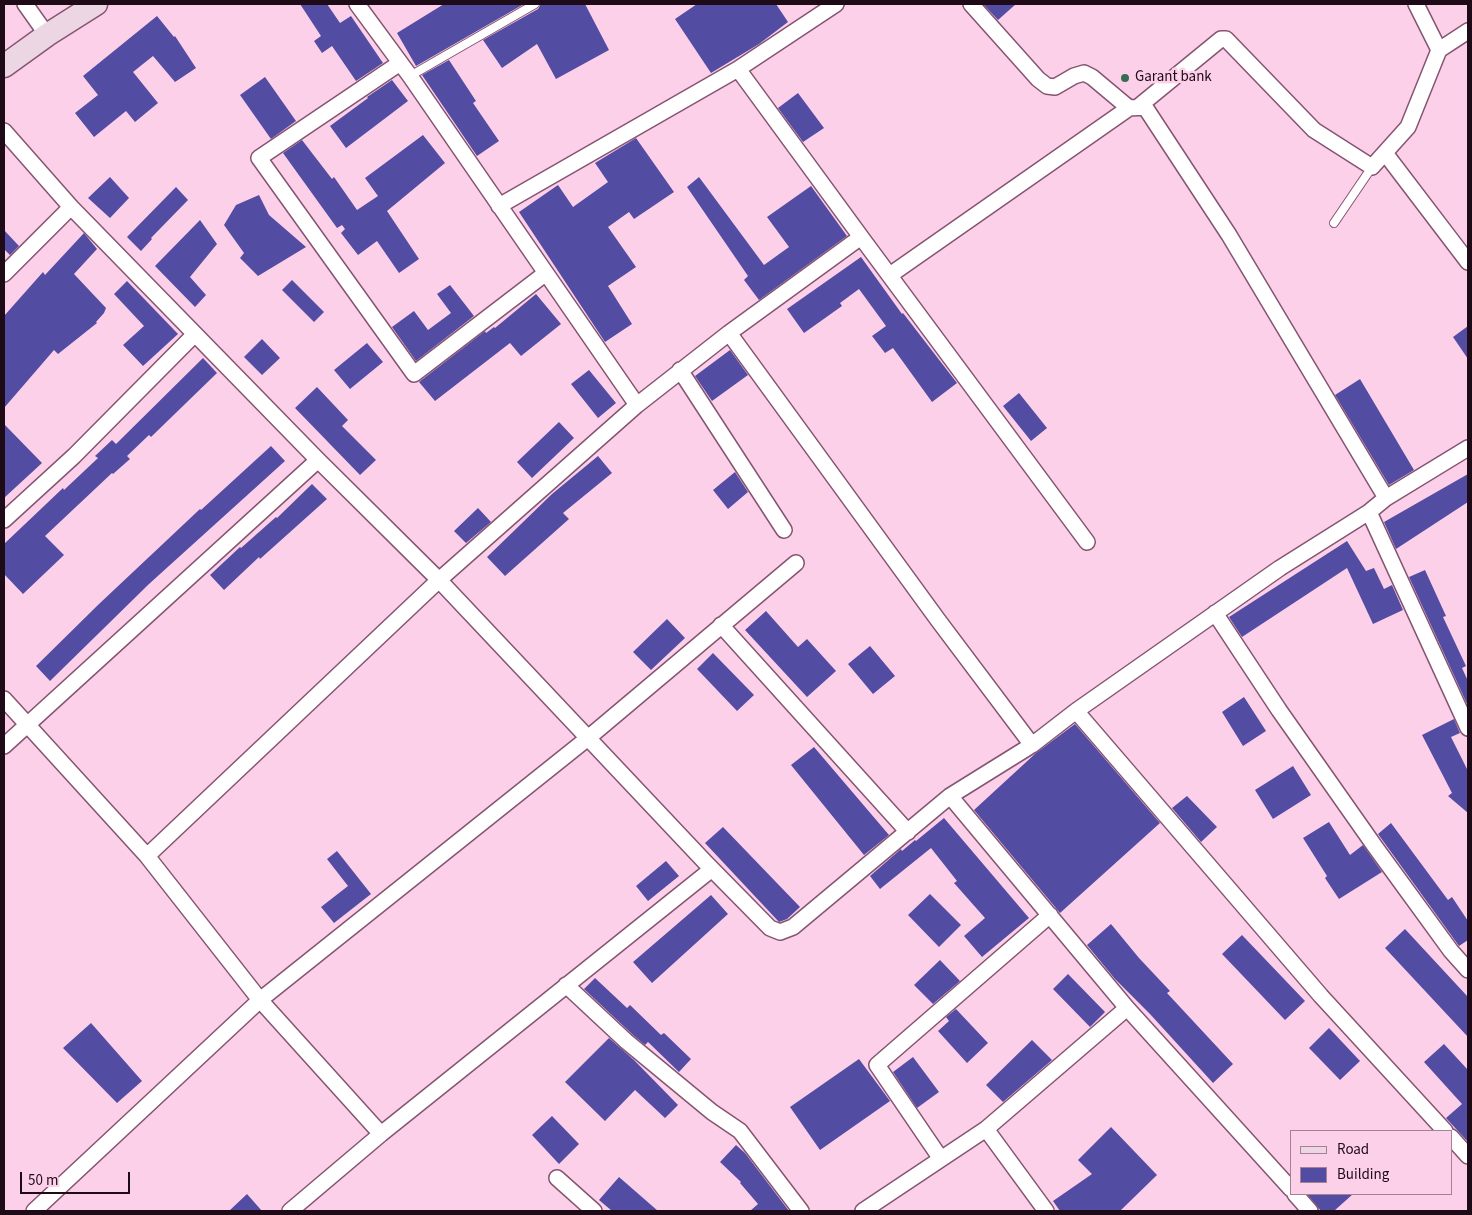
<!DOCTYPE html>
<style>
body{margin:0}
#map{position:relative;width:1472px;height:1215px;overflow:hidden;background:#fdd0e9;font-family:"Source Sans 3",sans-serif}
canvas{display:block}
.frame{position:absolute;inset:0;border:5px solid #1e0b17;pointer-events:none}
.legend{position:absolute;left:1290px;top:1130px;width:162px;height:65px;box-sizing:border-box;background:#fdd0e9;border:1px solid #a48195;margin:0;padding:6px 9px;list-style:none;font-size:15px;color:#1e0b17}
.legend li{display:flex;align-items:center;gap:10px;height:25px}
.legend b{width:25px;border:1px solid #a48195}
.scale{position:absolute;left:20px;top:1172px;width:110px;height:22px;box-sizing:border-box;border:2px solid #1e0b17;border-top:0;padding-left:6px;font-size:15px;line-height:18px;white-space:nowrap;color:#1e0b17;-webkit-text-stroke:4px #fdd0e9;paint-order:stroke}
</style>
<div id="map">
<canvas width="1472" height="1215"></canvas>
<div class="frame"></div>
<ul class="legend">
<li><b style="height:6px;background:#edd6e4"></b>Road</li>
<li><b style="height:14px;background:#534ca3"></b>Building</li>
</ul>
<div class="scale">50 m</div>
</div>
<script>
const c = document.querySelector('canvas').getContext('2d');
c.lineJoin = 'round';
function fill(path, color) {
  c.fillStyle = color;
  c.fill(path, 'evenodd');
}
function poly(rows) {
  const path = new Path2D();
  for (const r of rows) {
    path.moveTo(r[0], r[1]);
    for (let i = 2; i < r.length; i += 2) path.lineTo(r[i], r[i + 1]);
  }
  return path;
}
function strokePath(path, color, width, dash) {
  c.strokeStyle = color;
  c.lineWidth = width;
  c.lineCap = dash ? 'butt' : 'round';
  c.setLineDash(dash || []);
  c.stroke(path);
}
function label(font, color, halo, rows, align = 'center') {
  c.font = font + ' "Source Sans 3",sans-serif';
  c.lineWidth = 5;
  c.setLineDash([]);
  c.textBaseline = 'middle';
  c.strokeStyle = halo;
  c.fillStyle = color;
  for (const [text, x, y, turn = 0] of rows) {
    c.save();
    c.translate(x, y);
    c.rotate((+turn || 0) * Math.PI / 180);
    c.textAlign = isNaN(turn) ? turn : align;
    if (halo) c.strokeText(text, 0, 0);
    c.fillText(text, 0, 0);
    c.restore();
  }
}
fill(poly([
 [300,4,327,4,340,23,351,16,383,63,356,81,332,46,322,53,314,41,321,36],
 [444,4,524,4,416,66,397,33],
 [541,4,585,4,609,50,556,79,537,44,502,68,483,40,538,9],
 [697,4,776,4,788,22,759,44,711,73,675,19],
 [983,4,1016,4,998,20],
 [157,16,174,37,175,36,196,68,175,82,153,56,133,72,158,103,135,122,126,111,94,137,75,113,98,95,83,76],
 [449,60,476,101,473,103,499,141,477,156,422,75],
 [265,77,296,121,271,139,240,95],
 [392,80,408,101,346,148,330,126,368,98,367,97],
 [798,93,824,128,803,142,778,108],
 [423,135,445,163,387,211,419,259,399,273,377,241,358,255,341,233,345,229,342,225,337,228,283,153,302,140,332,179,334,177,357,210,378,196,365,178],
 [636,138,674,192,634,219,629,212,608,227,636,267,608,286,632,324,605,342,519,212,558,185,573,207,608,182,595,163],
 [110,177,129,198,110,218,88,198],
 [699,177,764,265,789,247,767,217,811,186,847,236,759,300,744,280,748,276,687,187],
 [176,187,188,200,151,238,152,239,141,251,127,237],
 [259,195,269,215,306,247,258,276,240,258,244,253,224,225,236,205],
 [200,220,217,244,190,277,206,295,195,307,155,266],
 [4,230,19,246,10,255,4,249],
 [84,233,97,249,74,274,106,308,104,313,96,322,97,323,58,354,54,350,4,408,4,316,43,272,45,275],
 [861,257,902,314,903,313,957,383,932,402,893,348,885,353,872,336,886,326,859,289,840,303,842,306,804,333,787,309],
 [292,280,324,312,314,322,282,290],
 [127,281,178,334,143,366,123,345,144,326,114,294],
 [450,285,474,316,416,361,392,327,414,311,428,330,451,313,437,294],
 [536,294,561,324,521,356,510,343,435,401,419,382,485,331,486,333,494,327,495,328],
 [1468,326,1468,359,1453,337],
 [262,339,280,358,262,375,244,357],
 [367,343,383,362,350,389,334,370],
 [730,350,748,375,712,401,695,376],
 [203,358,217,373,151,437,149,435,127,456,130,459,113,474,112,473,45,536,64,555,23,594,4,574,4,544,63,488,64,490,98,458,95,456,112,440,116,444],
 [589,370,616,403,598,418,571,384],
 [1360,379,1414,470,1389,485,1335,395],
 [317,387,348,420,342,426,376,460,360,475,295,408],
 [1019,393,1047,428,1031,441,1003,406],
 [559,422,574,438,532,478,517,462],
 [4,424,42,463,4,498],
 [271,446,285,461,149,584,50,681,36,666,99,604,200,509,201,510],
 [598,456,612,473,563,513,569,519,505,576,487,557,552,494],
 [735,472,748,492,728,509,713,490],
 [1468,474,1468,502,1396,549,1384,522],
 [312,484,327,499,260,559,259,557,224,590,210,575,240,547,241,548,276,517,277,518],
 [478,508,491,522,466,543,454,531],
 [1347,541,1366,571,1374,568,1384,589,1392,585,1403,610,1373,624,1347,568,1242,637,1229,617],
 [1425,570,1446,616,1443,617,1466,666,1462,668,1468,681,1468,706,1409,577],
 [766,611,798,647,807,639,836,671,807,697,745,630],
 [667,619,685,638,651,670,633,652],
 [870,646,895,676,873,694,848,664],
 [713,653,754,695,737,711,697,669],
 [1244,697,1266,731,1243,746,1222,712],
 [1454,719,1460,733,1451,737,1468,771,1468,813,1448,796,1452,793,1422,735],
 [1075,724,1160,823,1060,913,974,810,1036,753],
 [814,747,889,835,864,855,791,765],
 [1293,766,1311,795,1273,819,1255,790],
 [1187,796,1217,827,1201,842,1172,808],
 [944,818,1029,918,982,957,964,936,985,918,954,883,957,881,931,848,880,889,870,876,901,849,902,851,915,840,916,841],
 [1329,822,1350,855,1363,845,1382,872,1339,899,1325,878,1327,876,1303,838],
 [1391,823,1448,900,1452,897,1468,921,1468,940,1459,946,1378,834],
 [723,827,800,907,787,919,779,922,705,843],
 [337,851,371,894,334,923,321,907,348,886,327,859],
 [666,861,679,876,648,901,636,886],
 [930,894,961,925,939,947,908,915],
 [711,895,728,914,652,983,633,962],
 [1111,924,1139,958,1170,991,1167,993,1233,1064,1213,1083,1150,1014,1115,979,1087,945],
 [1405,929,1468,997,1468,1037,1385,948],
 [1242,935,1305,1001,1285,1020,1222,954],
 [940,960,960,981,933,1004,914,985],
 [1068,974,1105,1012,1090,1027,1053,989],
 [595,978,627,1008,630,1005,661,1035,664,1033,691,1059,679,1072,648,1042,645,1045,632,1034,584,989],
 [956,1009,988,1043,967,1063,938,1031,949,1021,946,1017],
 [91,1023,142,1081,117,1103,63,1048],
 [1329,1028,1360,1061,1340,1080,1309,1048],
 [609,1038,634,1060,678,1105,665,1118,635,1090,605,1121,565,1082],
 [1032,1040,1052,1060,1003,1102,986,1085],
 [1444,1044,1468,1070,1468,1142,1446,1118,1462,1104,1424,1062],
 [913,1057,939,1092,917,1108,893,1072],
 [859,1059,890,1101,820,1150,790,1107],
 [552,1116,579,1144,559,1164,532,1135],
 [1111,1127,1157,1175,1120,1211,1060,1211,1053,1201,1092,1174,1078,1160],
 [736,1145,745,1153,789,1211,750,1211,758,1204,740,1183,741,1182,720,1162],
 [619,1177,658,1211,612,1211,599,1200],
 [247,1194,262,1211,229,1211],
 [1307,1194,1353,1194,1334,1211,1321,1211]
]), '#534ca3');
const lane = poly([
 [410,76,535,4],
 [1334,223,1372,167]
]);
const street = poly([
 [25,4,47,35],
 [357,4,410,76,637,405],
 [971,4,1038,79,1047,86,1055,87,1074,76,1084,73,1092,77,1129,108,1145,107,1229,235,1386,498],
 [1416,4,1439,50],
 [400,63,259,158,414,374,546,273],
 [738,69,836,4],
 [1138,107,1221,39,1226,39,1314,130,1372,167,1408,127,1439,50,1468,31],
 [4,131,71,207,318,460,439,580,705,862,770,928,780,932,793,927,950,796,1032,745,1076,711,1280,568,1369,512,1386,498,1468,448],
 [1385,153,1468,262],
 [499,206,738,69,861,237],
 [4,274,71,207],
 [890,275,1129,108],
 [729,333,938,620,1032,745],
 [680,370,784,530],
 [1369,512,1468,728],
 [4,520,74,456,195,334],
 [1215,613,1279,710,1376,848,1451,951,1468,970],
 [721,625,908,832],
 [4,699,147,856,260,1000,381,1134],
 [1076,711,1321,996,1445,1131],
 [4,746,318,460],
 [950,796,1127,1008,1291,1189],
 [147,856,439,580,637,405,729,333,861,237,1087,542],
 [566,985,626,1041,712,1112,740,1131,801,1211],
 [986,1129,1046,1211],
 [1451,1137,1468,1156],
 [941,1159,877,1065,1050,915],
 [557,1178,594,1211],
 [1295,1194,1310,1211],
 [34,1211,260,1000,588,738,796,563],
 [290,1211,381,1134,712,869],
 [863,1211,986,1129,1127,1008]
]);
const secondary = poly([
 [4,66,47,35,96,4]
]);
strokePath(lane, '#855471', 10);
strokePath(street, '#855471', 18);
strokePath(secondary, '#855471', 25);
strokePath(lane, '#fff', 8);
strokePath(street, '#fff', 15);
strokePath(secondary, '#edd6e4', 22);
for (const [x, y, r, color] of [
 [1125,78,5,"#346c54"]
]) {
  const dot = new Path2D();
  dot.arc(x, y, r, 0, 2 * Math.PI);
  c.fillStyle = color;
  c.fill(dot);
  strokePath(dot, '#fdd0e9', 2);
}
label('15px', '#1e0b17', '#fdd0e9', [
 ["Garant bank",1135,78]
], 'left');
</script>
